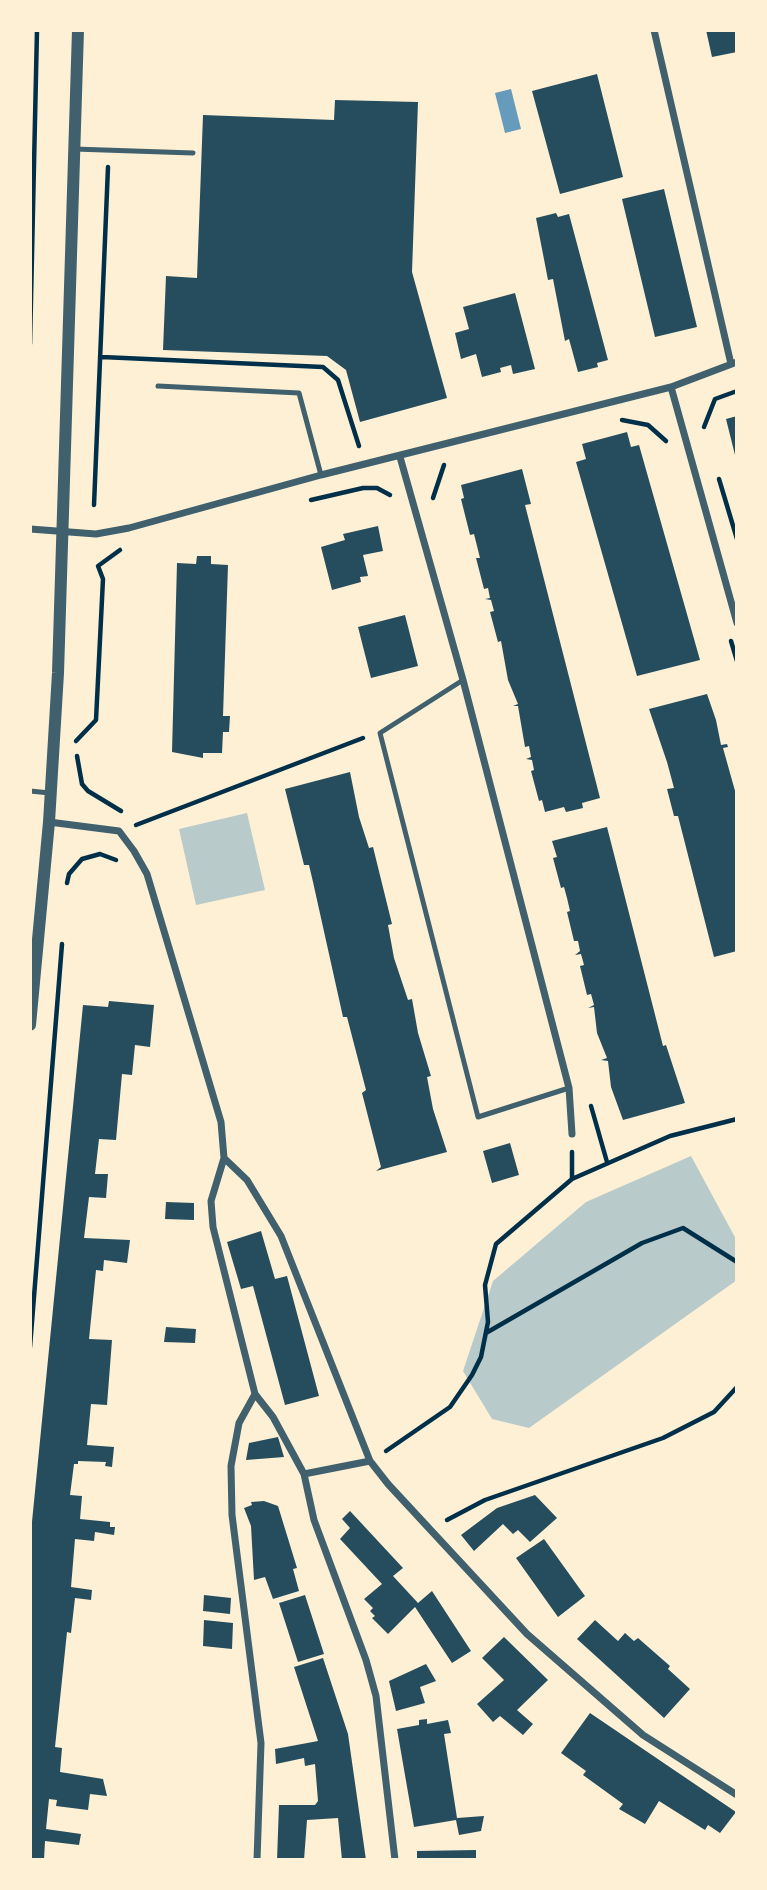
<!DOCTYPE html>
<style>
body{margin:0}
#map{position:relative;width:767px;height:1890px;overflow:hidden;background:#fdf0d5;font-family:"Alegreya Sans",sans-serif}
canvas{display:block}
.frame{position:absolute;inset:0;border:32px solid #fdf0d5;pointer-events:none}
</style>
<div id="map">
<canvas width="767" height="1890"></canvas>
<div class="frame"></div>
</div>
<script>
const c = document.querySelector('canvas').getContext('2d');
c.lineJoin = 'round';
function fill(path, color) {
  c.fillStyle = color;
  c.fill(path, 'evenodd');
}
function poly(rows) {
  const path = new Path2D();
  for (const r of rows) {
    path.moveTo(r[0], r[1]);
    for (let i = 2; i < r.length; i += 2) path.lineTo(r[i], r[i + 1]);
  }
  return path;
}
function strokePath(path, color, width, dash) {
  c.strokeStyle = color;
  c.lineWidth = width;
  c.lineCap = dash ? 'butt' : 'round';
  c.setLineDash(dash || []);
  c.stroke(path);
}
fill(poly([
 [247,813,265,890,196,905,179,829],
 [691,1156,737,1241,737,1280,529,1428,492,1419,463,1371,493,1281,586,1202]
]), '#b9caca');
fill(poly([
 [511,89,521,129,505,133,495,93]
]), '#669bbc');
fill(poly([
 [706,30,737,30,737,52,712,57],
 [597,74,623,177,560,194,532,91],
 [335,100,418,102,412,272,447,398,360,422,346,370,327,356,163,350,166,276,197,278,203,115,334,120],
 [664,189,697,327,655,337,622,199],
 [556,213,558,217,569,214,608,360,597,363,598,367,578,372,569,339,565,341,553,279,548,280,536,218],
 [515,293,535,369,513,374,511,365,500,368,501,372,482,377,476,354,461,359,455,333,469,329,463,307],
 [737,416,737,458,736,459,726,419],
 [627,432,631,447,639,445,700,660,637,676,576,462,586,459,582,444],
 [522,469,531,504,525,505,600,798,582,803,583,808,566,812,564,807,545,812,542,800,539,801,531,771,534,770,532,760,526,759,531,757,529,746,525,747,518,706,513,706,518,704,508,680,501,641,498,642,490,612,494,611,491,600,485,599,490,598,488,588,484,589,476,558,480,558,474,534,470,535,461,499,464,498,461,485],
 [378,526,383,551,363,555,368,576,360,577,361,582,332,590,321,547,345,540,343,534],
 [197,556,211,556,211,564,228,565,223,716,230,716,229,732,223,732,222,753,203,753,203,758,172,752,177,563,196,564],
 [405,615,418,666,371,678,358,627],
 [707,694,716,720,721,745,727,744,728,747,723,748,737,798,737,951,714,957,678,816,674,816,667,789,674,788,667,762,649,709],
 [350,772,359,817,369,848,373,847,392,924,388,925,394,958,408,1000,412,999,418,1033,431,1076,427,1077,433,1109,447,1152,376,1171,381,1167,362,1093,366,1090,347,1017,343,1017,313,882,309,865,304,865,285,789],
 [607,827,663,1046,666,1045,685,1103,623,1120,611,1087,608,1061,601,1060,607,1058,597,1033,594,1007,588,1008,594,1005,591,994,587,995,580,966,584,965,581,954,575,955,580,951,578,941,574,941,567,912,570,911,567,898,564,887,561,888,553,858,557,857,552,841],
 [109,1001,154,1005,150,1047,135,1045,132,1075,122,1074,116,1140,99,1139,95,1174,108,1174,106,1198,89,1197,84,1238,130,1240,127,1263,104,1260,103,1271,96,1270,89,1339,112,1340,107,1405,91,1404,87,1445,114,1447,112,1467,105,1466,106,1462,78,1461,78,1464,74,1464,70,1495,82,1496,80,1519,110,1522,110,1527,115,1527,114,1535,95,1532,94,1541,75,1539,71,1587,92,1590,91,1600,75,1598,71,1633,67,1632,55,1747,62,1748,60,1772,103,1779,107,1796,90,1794,88,1810,56,1806,57,1800,49,1799,46,1829,81,1834,79,1845,45,1841,44,1860,30,1860,30,1542,83,1005,108,1007],
 [510,1143,519,1175,492,1183,483,1151],
 [166,1202,194,1203,194,1220,165,1219],
 [261,1231,275,1279,287,1276,319,1396,285,1405,253,1286,241,1289,227,1242],
 [166,1327,196,1329,195,1343,164,1342],
 [278,1437,284,1457,246,1460,249,1443],
 [535,1495,557,1518,530,1542,518,1530,513,1534,503,1524,474,1551,461,1535,497,1508],
 [264,1501,278,1506,297,1568,293,1569,299,1591,273,1599,265,1577,254,1580,251,1526,244,1508,252,1505,251,1502],
 [350,1511,403,1568,393,1576,418,1603,432,1591,471,1651,452,1663,415,1607,388,1634,372,1618,375,1616,370,1611,373,1608,364,1599,382,1584,340,1539,350,1528,342,1519],
 [544,1539,585,1596,558,1617,516,1558],
 [204,1595,231,1598,230,1614,203,1611],
 [305,1595,324,1654,298,1662,279,1603],
 [204,1620,233,1623,232,1649,203,1646],
 [595,1620,618,1641,625,1633,634,1641,638,1638,670,1666,668,1669,690,1689,664,1718,577,1639],
 [504,1637,548,1680,517,1710,533,1724,523,1735,500,1716,493,1722,477,1704,504,1680,482,1658],
 [323,1658,348,1734,366,1860,342,1860,338,1818,307,1820,304,1860,277,1860,279,1805,315,1805,318,1801,315,1764,305,1766,304,1758,276,1764,275,1749,318,1741,294,1667],
 [426,1664,436,1681,420,1687,425,1703,396,1711,389,1681],
 [590,1713,736,1812,720,1833,708,1825,705,1830,659,1801,645,1824,619,1809,623,1804,583,1775,586,1771,561,1753],
 [427,1719,427,1724,448,1720,451,1733,444,1734,457,1818,484,1816,481,1831,459,1835,456,1820,414,1827,397,1729,419,1725,419,1720],
 [476,1850,476,1860,417,1860,417,1851]
]), '#264d5e');
strokePath(poly([
 [30,344,37,30],
 [102,357,323,367,338,380,359,446],
 [622,420,648,425,666,441],
 [704,427,715,399,737,391],
 [719,479,737,539],
 [433,498,444,465],
 [311,500,363,488,377,488,390,495],
 [94,505,108,167],
 [731,641,737,661],
 [76,741,96,720,103,579,98,566,120,550],
 [77,756,82,784,88,791,121,811],
 [136,825,363,738],
 [67,883,69,874,82,859,100,854,116,860],
 [591,1106,607,1162],
 [572,1179,572,1152],
 [486,1333,642,1243,683,1228,737,1262],
 [30,1347,62,944],
 [386,1451,450,1407,472,1375,481,1357,488,1322,485,1285,496,1244,572,1179,670,1136,737,1119],
 [447,1520,485,1500,663,1438,714,1412,737,1387]
]), '#003049', 4.5);
strokePath(poly([
 [74,149,193,153],
 [158,386,299,393,321,475],
 [463,680,380,733,478,1117,569,1088],
 [30,791,50,793]
]), '#3f606c', 5);
strokePath(poly([
 [654,30,731,364],
 [671,387,737,623],
 [400,457,463,680,569,1088,572,1134],
 [30,529,96,534,129,528,321,475,671,387,737,362],
 [49,822,119,831,134,851,147,874,221,1122,224,1158,247,1180,281,1236,370,1461,388,1484,527,1634,643,1735,737,1795],
 [224,1158,211,1201,213,1227,255,1394,273,1417,304,1474,314,1520,366,1660,376,1696,395,1860],
 [255,1394,239,1423,231,1466,232,1515,261,1743,257,1860],
 [304,1474,370,1461]
]), '#3f606c', 7);
strokePath(poly([
 [30,1025,49,822,58,673,78,30]
]), '#3f606c', 12);
</script>
